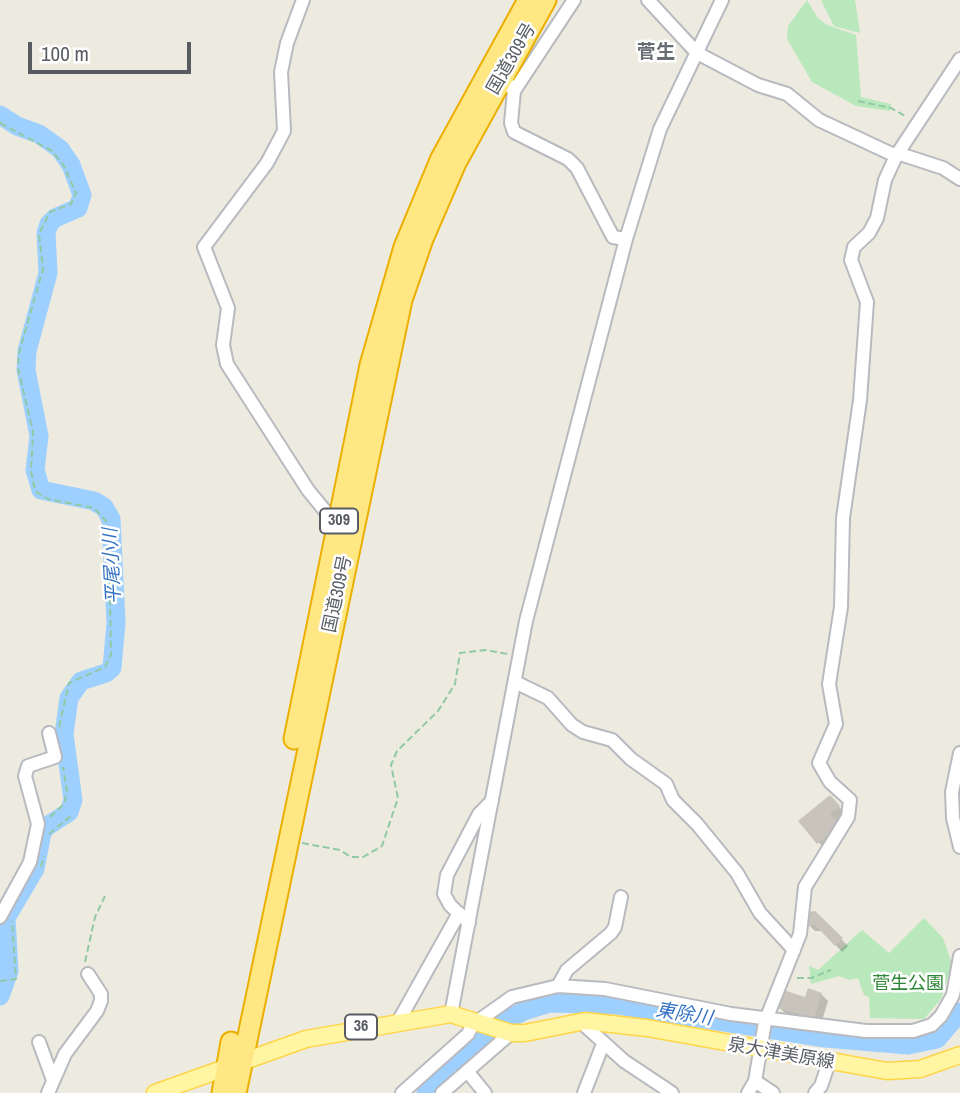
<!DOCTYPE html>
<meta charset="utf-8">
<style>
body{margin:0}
#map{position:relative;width:960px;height:1093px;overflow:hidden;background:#edebdf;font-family:"Archivo Narrow",sans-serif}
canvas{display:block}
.scale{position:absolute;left:28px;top:42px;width:163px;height:32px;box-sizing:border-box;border:4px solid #585c62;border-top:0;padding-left:9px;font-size:21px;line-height:24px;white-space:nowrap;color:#585c62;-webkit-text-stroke:5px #fff;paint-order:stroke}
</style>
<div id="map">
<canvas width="960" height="1093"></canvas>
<div class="scale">100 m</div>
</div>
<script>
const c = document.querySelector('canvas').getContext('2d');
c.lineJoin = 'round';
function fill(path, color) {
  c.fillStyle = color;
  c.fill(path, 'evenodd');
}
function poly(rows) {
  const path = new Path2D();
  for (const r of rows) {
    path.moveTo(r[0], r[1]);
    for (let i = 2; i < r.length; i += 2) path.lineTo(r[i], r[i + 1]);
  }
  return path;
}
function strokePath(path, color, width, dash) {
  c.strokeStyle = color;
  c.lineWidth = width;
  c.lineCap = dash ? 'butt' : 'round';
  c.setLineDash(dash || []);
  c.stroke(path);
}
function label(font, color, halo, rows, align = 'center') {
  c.font = font + ' "Archivo Narrow","Noto Sans JP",sans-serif';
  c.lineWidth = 5;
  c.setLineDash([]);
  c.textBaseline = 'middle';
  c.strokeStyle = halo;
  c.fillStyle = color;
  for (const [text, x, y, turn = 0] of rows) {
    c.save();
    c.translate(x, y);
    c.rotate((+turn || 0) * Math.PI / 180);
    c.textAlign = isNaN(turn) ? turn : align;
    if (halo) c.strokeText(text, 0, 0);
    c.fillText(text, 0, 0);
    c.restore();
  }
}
fill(poly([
 [807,0,817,17,827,25,856,35,861,97,891,104,890,111,856,106,812,82,787,39,788,26],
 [821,0,855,0,860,33,834,26],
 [924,918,943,938,952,964,941,999,924,1019,870,1018,869,997,864,995,858,978,850,980,839,976,811,984,809,966,818,970,862,930,889,953]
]), '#b8e8bb');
fill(poly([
 [837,804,845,814,835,822,844,833,825,849,800,822],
 [815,913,848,946,842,952,823,931,815,931,809,925],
 [821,994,828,1001,821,1024,786,1014,779,1007]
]), '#0003');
strokePath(poly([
 [0,115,17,126,39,134,60,149,71,165,82,195,78,208,55,218,49,224,46,233,48,273,27,351,26,370,39,436,35,470,41,490,94,501,104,507,111,519,116,623,112,668,106,673,81,681,69,698,64,734,73,800,69,812,46,827,42,833,35,869,6,918,9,971,0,996],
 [426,1093,502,1022,524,1011,550,1003,618,1005,825,1038,908,1045,937,1039,960,1012]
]), '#9dcfff', 19);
fill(poly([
 [830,795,840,806,830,814,839,825,817,844,798,821],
 [815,911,843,938,835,946,815,925,807,925,807,912],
 [808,988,822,993,814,1018,777,1008,783,990,805,997]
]), '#c8c4bc');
const minor = poly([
 [303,0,287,43,281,72,284,131,267,163,204,247,228,308,223,345,227,364,308,490,339,528],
 [648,0,697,53,758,85,787,94,819,120,896,156],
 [502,77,514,91,511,123,514,132,568,159,577,168,613,237,626,239],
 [514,91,574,0],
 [897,153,943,168,960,179],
 [515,682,548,698,572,725,583,732,612,740,631,759,666,784,673,800,697,824,737,873,760,913,794,950],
 [960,753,952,792,953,818,960,847],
 [0,917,30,862,38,824,25,776,28,766,55,757,49,733],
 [469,923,450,905,444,894,447,875,479,814,492,801],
 [558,986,567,970,611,933,615,927,621,897],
 [451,1014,526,621,626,239,660,129,722,0],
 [478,1021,512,997,558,986,605,989,731,1014,866,1031,913,1031,932,1025,941,1016,953,995,960,956],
 [398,1022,459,913],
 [581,1022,624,1061,672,1093],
 [39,1042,53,1080],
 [467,1071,485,1093],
 [755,1081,773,1093],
 [48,1093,65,1054,97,1011,101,1001,101,994,88,974],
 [402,1093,468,1034,475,1020],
 [442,1093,511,1033],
 [584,1093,603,1044],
 [748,1093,755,1081,765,1022,800,934,805,887,848,817,850,800,830,782,819,763,836,724,829,684,841,607,843,518,860,400,867,302,851,260,854,247,869,233,877,218,885,180,896,156,960,59],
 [815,1093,821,1086,829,1062]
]);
const major = poly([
 [155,1093,306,1039,451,1014,511,1033,525,1033,585,1021,647,1028,887,1071,920,1069,960,1055]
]);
const highway = poly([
 [294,739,370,365,404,247,441,158,528,0],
 [222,1093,231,1042],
 [236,1093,402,300,423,239,456,163,546,0]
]);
strokePath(minor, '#b8bac0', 16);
strokePath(major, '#ffd547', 19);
strokePath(highway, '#ecaf00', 23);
strokePath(poly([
 [858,101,891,108,907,117],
 [0,123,52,151,64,166,76,193,71,204,50,212,39,234,43,269,19,353,18,368,33,432,31,471,35,491,48,499,94,508,107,522,109,531,111,655,105,667,69,683,59,727],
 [50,817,64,804,67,791,63,767],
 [49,834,72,815],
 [302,843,340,850,351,857,363,857,382,846,398,798,391,765,397,751,438,711,455,684,460,653,485,650,508,654],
 [41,867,44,856],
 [85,962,95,917,105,896],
 [797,978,811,978,831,970],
 [0,981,16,979,12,921]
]), '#91c9a4', 2, [7, 3.5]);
strokePath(minor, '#fff', 12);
strokePath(major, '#fff5a2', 16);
strokePath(highway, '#ffe784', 19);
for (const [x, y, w] of [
 [339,521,38],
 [361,1027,32]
]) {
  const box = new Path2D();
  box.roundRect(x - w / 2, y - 12.5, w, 25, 5);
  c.fillStyle = '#fff';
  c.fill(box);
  strokePath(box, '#585c62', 2);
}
label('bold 16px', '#585c62', null, [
 ["309",339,521],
 ["36",361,1027]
]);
label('18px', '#585c62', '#fff', [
 ["国道309号",512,59,-60],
 ["国道309号",338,594,-78],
 ["泉大津美原線",781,1054,10]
]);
label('18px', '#2d8635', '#fff', [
 ["菅生公園",908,984]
]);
label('bold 19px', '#696e74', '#fff', [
 ["菅生",656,53]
]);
label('italic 19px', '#3372c4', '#fff', [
 ["平尾小川",113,566,-93],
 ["東除川",684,1015,9]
]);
</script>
